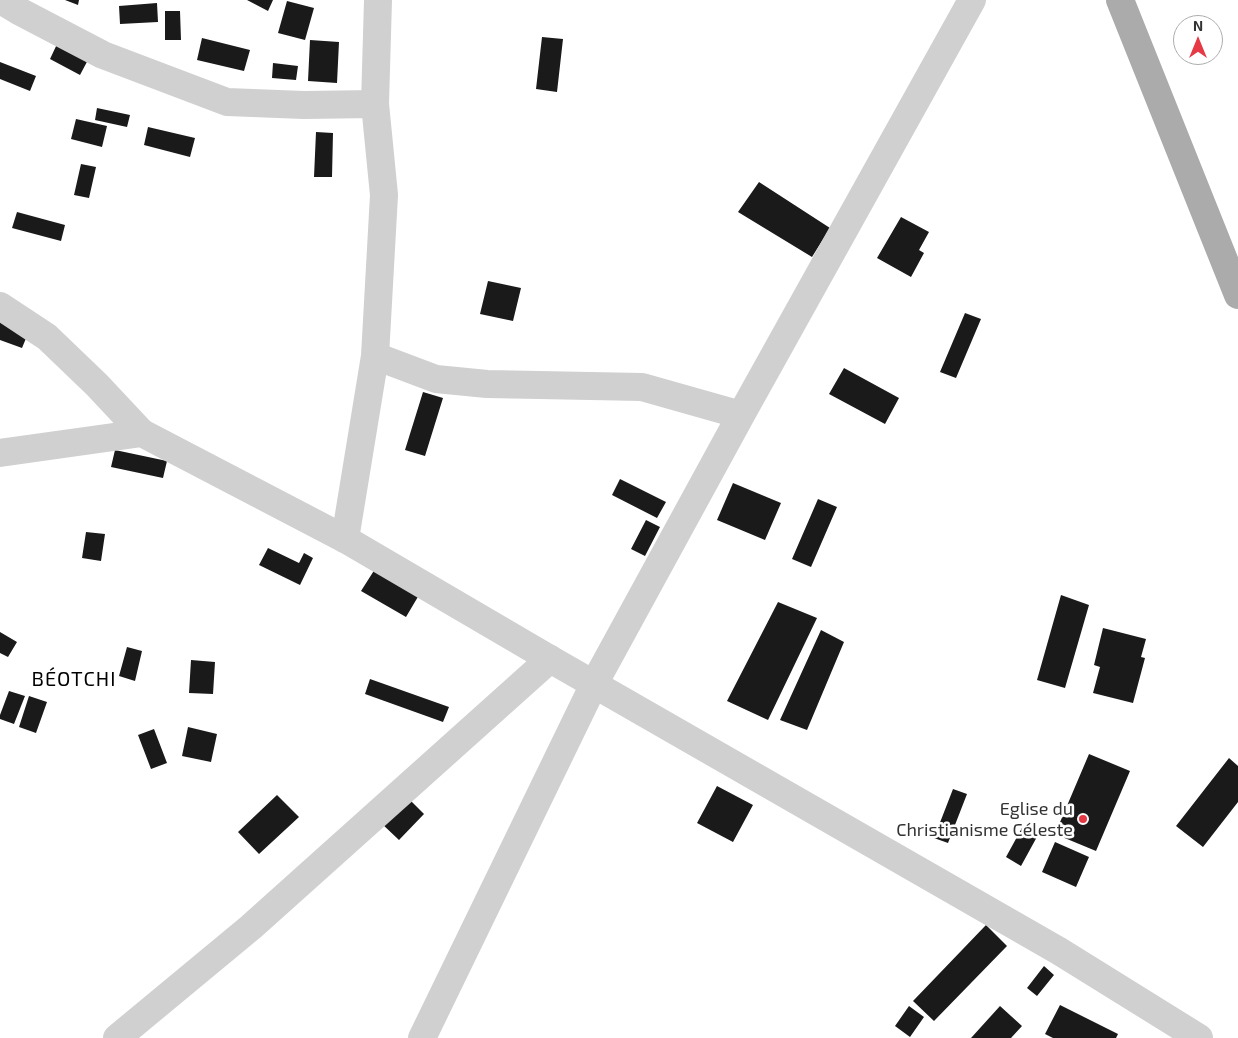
<!DOCTYPE html>
<meta charset="utf-8">
<style>
body{margin:0}
#map{position:relative;width:1238px;height:1038px;overflow:hidden;background:#fff;font-family:"Exo 2",sans-serif}
canvas{display:block}
.north{position:absolute;left:1173px;top:15px;width:50px;height:50px;box-sizing:border-box;background:#fff;border:1px solid #adadad;border-radius:50%;rotate:0deg;font-size:14px;font-weight:700;line-height:20px;text-align:center;color:#333}
.north::after{content:'';display:block;margin:auto;width:18px;height:22px;background:#e63946;clip-path:polygon(50% 0,100% 100%,50% 72%,0 100%)}
</style>
<div id="map">
<canvas width="1238" height="1038"></canvas>
<div class="north">N</div>
</div>
<script>
const c = document.querySelector('canvas').getContext('2d');
c.lineJoin = 'round';
function fill(path, color) {
  c.fillStyle = color;
  c.fill(path, 'evenodd');
}
function poly(rows) {
  const path = new Path2D();
  for (const r of rows) {
    path.moveTo(r[0], r[1]);
    for (let i = 2; i < r.length; i += 2) path.lineTo(r[i], r[i + 1]);
  }
  return path;
}
function strokePath(path, color, width, dash) {
  c.strokeStyle = color;
  c.lineWidth = width;
  c.lineCap = dash ? 'butt' : 'round';
  c.setLineDash(dash || []);
  c.stroke(path);
}
function label(font, color, halo, rows, align = 'center') {
  c.font = font + ' "Exo 2",sans-serif';
  c.lineWidth = 5;
  c.setLineDash([]);
  c.textBaseline = 'middle';
  c.strokeStyle = halo;
  c.fillStyle = color;
  for (const [text, x, y, turn = 0] of rows) {
    c.save();
    c.translate(x, y);
    c.rotate((+turn || 0) * Math.PI / 180);
    c.textAlign = isNaN(turn) ? turn : align;
    if (halo) c.strokeText(text, 0, 0);
    c.fillText(text, 0, 0);
    c.restore();
  }
}
fill(poly([
 [65,0,79,0,78,5],
 [247,0,273,0,268,11],
 [287,1,314,8,305,40,278,33],
 [157,3,158,22,120,24,119,6],
 [165,11,180,11,181,40,165,40],
 [542,37,563,39,557,92,536,89],
 [202,38,250,50,244,71,197,60],
 [310,40,339,42,337,83,308,81],
 [58,42,89,58,80,75,50,59],
 [0,62,36,76,30,91,0,79],
 [273,63,298,66,296,80,272,78],
 [97,108,130,115,127,127,95,120],
 [76,119,107,126,102,147,71,139],
 [148,127,195,138,190,157,144,145],
 [316,132,333,133,332,177,314,177],
 [81,164,96,167,89,198,74,195],
 [759,182,830,228,812,257,738,212],
 [17,212,65,225,61,241,12,228],
 [901,217,929,232,919,250,924,253,911,277,877,258],
 [488,281,521,288,513,321,480,314],
 [965,313,981,319,956,378,940,372],
 [0,320,29,331,22,348,0,340],
 [844,368,899,398,885,424,829,394],
 [423,392,443,398,425,456,405,450],
 [115,450,167,461,163,478,111,467],
 [620,479,666,502,657,518,612,495],
 [733,483,781,503,765,540,717,520],
 [818,499,837,507,811,567,792,559],
 [646,520,660,527,645,556,631,549],
 [86,532,105,534,101,561,82,558],
 [268,548,299,563,304,553,313,558,300,585,259,565],
 [375,569,419,595,406,617,361,591],
 [1061,595,1089,605,1065,688,1037,680],
 [778,602,817,618,768,720,727,701],
 [1103,628,1146,639,1141,657,1145,658,1133,703,1093,693,1100,667,1094,665],
 [821,630,844,642,807,730,780,720],
 [0,632,17,642,8,657,0,653],
 [127,647,142,651,135,681,119,676],
 [191,660,215,662,213,694,189,693],
 [370,679,449,707,443,722,365,694],
 [9,691,25,696,14,724,0,719,0,715],
 [29,696,47,702,36,733,19,727],
 [188,727,217,734,211,762,182,756],
 [154,729,167,763,151,769,138,735],
 [1089,754,1130,771,1096,851,1055,834],
 [1229,758,1238,766,1238,802,1203,847,1176,826],
 [717,786,753,805,733,842,697,823],
 [953,789,967,794,948,843,934,838],
 [277,795,299,817,259,854,238,832],
 [407,797,424,814,399,840,381,823],
 [1023,826,1038,835,1021,866,1006,857],
 [1055,842,1089,857,1076,887,1042,872],
 [986,925,1007,946,934,1021,913,1001],
 [1044,966,1054,975,1037,996,1027,988],
 [1060,1005,1118,1034,1116,1038,1053,1038,1045,1034],
 [909,1006,924,1017,910,1037,895,1026],
 [1000,1006,1022,1026,1011,1038,971,1038]
]), '#1a1a1a');
strokePath(poly([
 [1,0,17,10,103,55,227,102,304,105,375,104],
 [0,306,47,337,97,385,142,433],
 [375,356,436,379,487,384,642,387,741,415],
 [345,539,375,356,384,195,375,104,378,0],
 [117,1038,251,927,550,659],
 [422,1038,594,684,741,415,972,0]
]), '#d0d0d0', 28);
strokePath(poly([
 [0,453,142,433,345,539,550,659,1059,951,1199,1038]
]), '#d0d0d0', 28);
strokePath(poly([
 [1120,0,1238,295]
]), '#ababab', 28);
for (const [x, y, r, color] of [
 [1083,819,5,"#e63946"]
]) {
  const dot = new Path2D();
  dot.arc(x, y, r, 0, 2 * Math.PI);
  c.fillStyle = color;
  c.fill(dot);
  strokePath(dot, '#fff', 2);
}
label('18px', '#333', '#fff', [
 ["Eglise du",1073,809],
 ["Christianisme Céleste",1073,830]
], 'right');
c.letterSpacing = '1px';
label('20px', '#000', '#fff', [
 ["BÉOTCHI",74,679]
]);
c.letterSpacing = '0px';
</script>
